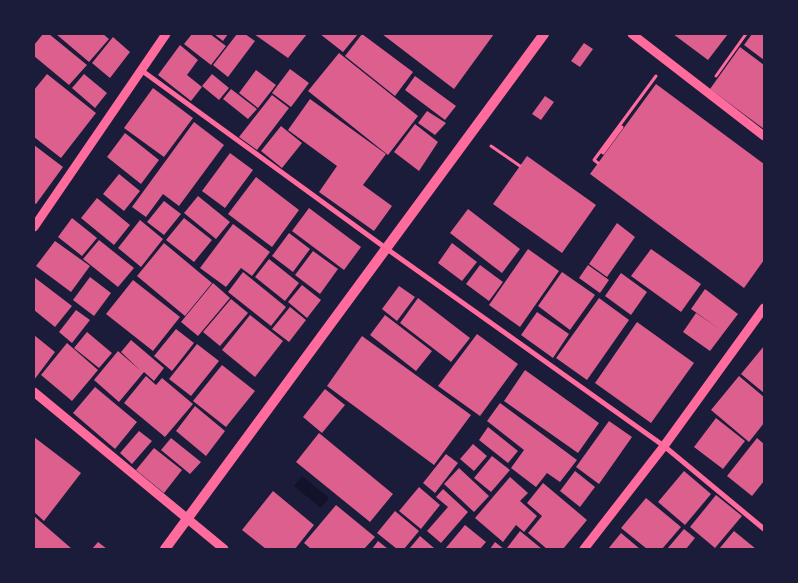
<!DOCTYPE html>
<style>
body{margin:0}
#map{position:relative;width:798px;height:583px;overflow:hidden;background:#1b1b3a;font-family:Cabin,sans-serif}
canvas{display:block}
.frame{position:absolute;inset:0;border:35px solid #1b1b3a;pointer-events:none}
</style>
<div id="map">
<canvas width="798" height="583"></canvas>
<div class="frame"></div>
</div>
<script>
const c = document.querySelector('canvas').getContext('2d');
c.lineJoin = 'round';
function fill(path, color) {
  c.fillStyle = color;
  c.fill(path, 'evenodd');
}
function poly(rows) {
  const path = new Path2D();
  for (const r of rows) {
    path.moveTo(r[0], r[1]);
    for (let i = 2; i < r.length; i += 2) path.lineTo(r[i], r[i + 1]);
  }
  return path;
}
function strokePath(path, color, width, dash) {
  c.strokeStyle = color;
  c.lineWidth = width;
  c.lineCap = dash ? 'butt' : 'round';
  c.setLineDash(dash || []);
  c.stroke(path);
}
fill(poly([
 [302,476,329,498,321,508,294,486]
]), '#12122b');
fill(poly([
 [43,34,49,34,87,65,69,85,34,56,34,45],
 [56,34,103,34,109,39,89,62],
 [192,34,210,34,226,46,211,65,184,44],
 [214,34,228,34,223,41],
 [237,34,245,34,255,41,228,77,213,65],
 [254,34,307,34,288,58],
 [320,34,358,34,343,52],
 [362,34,413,72,395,96,345,56],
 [382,34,494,34,454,89],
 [673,34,728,34,708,60],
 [752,34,764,34,764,60,744,45],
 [113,37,130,52,110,78,92,63],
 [584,43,593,49,580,67,571,61],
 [180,45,198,60,187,75,202,87,191,101,158,75],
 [740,47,764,65,764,129,710,89],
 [339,53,418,116,388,155,308,91],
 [290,69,309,83,291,107,272,93],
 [256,70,276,85,258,108,239,93],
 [47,74,96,113,61,158,34,137,34,90],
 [84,74,107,93,95,108,72,88],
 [212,74,229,88,219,100,202,86],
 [415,76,456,106,445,120,405,90],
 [656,84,764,164,764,260,744,288,590,174],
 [153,88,193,118,164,157,124,128],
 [231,89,257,109,248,119,223,99],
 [272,95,289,108,257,150,239,137],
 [545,96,554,102,541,120,532,114],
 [310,99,386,154,363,185,392,206,374,231,319,192,337,166,288,130],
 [427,111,446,123,435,135,418,123],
 [194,122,224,145,179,206,163,194,146,217,132,207],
 [415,124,438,142,419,171,394,152],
 [281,126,302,143,282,168,261,151],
 [125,133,159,160,141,184,107,157],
 [34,145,63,167,36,204,34,203],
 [230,153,253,170,225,208,202,191],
 [527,156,596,205,562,253,493,204],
 [119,174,140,191,124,211,103,194],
 [256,177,299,210,272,247,228,214],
 [198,196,230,222,216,239,184,213],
 [97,198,130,225,114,245,81,218],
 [164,201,181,214,164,235,147,222],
 [309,208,361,247,344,270,292,231],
 [468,209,520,249,502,273,450,233],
 [72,218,97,238,82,256,58,237],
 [184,218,212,240,194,262,166,240],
 [140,220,163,239,141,267,118,248],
 [617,223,635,237,607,277,589,264],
 [233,224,270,252,252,276,241,268,226,287,200,268],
 [289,233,310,249,293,272,272,256],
 [99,240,134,268,118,287,83,259],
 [55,241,90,266,71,292,36,266],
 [164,243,212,283,185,316,137,276],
 [452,243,477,262,462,281,438,263],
 [528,249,559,271,520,327,489,305],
 [651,249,701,284,681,312,631,276],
 [313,251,338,269,320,294,295,275],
 [269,259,299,283,285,301,255,277],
 [480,265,503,282,489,301,466,284],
 [588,265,609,280,600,293,579,278],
 [243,272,286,307,271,326,228,292],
 [562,272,595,295,570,330,538,306],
 [621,273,647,292,631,315,605,296],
 [34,277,72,306,55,327,34,310],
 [90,277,111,293,94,316,73,300],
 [133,280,180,317,153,351,106,314],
 [213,283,230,298,198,336,181,322],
 [302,285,321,300,307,318,288,302],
 [399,286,415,297,397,321,382,309],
 [705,289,738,314,710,351,683,332,696,313,721,330,691,309],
 [418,298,470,338,451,362,400,323],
 [599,298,629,320,587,380,556,358],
 [231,299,248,313,220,346,203,332],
 [290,307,306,320,289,342,272,329],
 [76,310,90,320,72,343,59,332],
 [537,312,569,334,553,358,521,335],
 [250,315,283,341,255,377,222,350],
 [385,315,432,351,416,371,370,335],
 [637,322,694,363,651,423,595,383],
 [176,329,194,343,172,371,154,356],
 [87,332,112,353,99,368,74,348],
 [477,334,518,364,480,416,438,386],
 [34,335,55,352,34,380],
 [362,336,471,415,434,465,327,386],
 [131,340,164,368,154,381,144,372,119,402,94,380,118,351,141,371,121,352],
 [67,343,98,370,72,401,41,375],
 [197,344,219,361,191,396,169,379],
 [764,346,764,393,741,374],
 [222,365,255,391,226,427,193,401],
 [525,370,599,423,578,453,504,401],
 [146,376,156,385,162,378,193,404,165,437,124,403],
 [739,376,764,397,764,423,749,442,711,410],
 [95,387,137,422,115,449,73,413],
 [325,389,345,405,322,433,303,417],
 [500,403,577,460,560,482,547,473,536,487,511,468,524,450,487,421],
 [195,406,225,431,206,456,176,431],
 [716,418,745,441,723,469,694,447],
 [609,421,632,437,599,484,576,467],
 [488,427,518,451,508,463,479,440],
 [139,431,152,441,132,464,120,453],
 [319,433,393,494,370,522,296,462],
 [34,437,81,473,44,521,34,512],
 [171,438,201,462,190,474,161,450],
 [757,438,764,444,764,481,752,496,727,476],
 [473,444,487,456,474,471,460,459],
 [154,448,182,470,164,493,136,470],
 [446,454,458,463,435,493,423,483],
 [492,456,510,470,491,492,474,478],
 [459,468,489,496,474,512,444,484],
 [575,471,595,487,580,507,560,491],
 [684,471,711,494,685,525,658,502],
 [510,477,528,493,520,501,537,516,524,532,516,525,503,542,475,518],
 [543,483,587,520,563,549,547,549,528,533,542,516,527,503],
 [419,487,440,505,421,529,399,511],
 [443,489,468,512,441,543,427,531,448,507,436,497],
 [273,491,314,525,295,549,266,549,242,530],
 [716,495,742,516,715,548,690,527],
 [646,498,681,527,662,549,647,549,621,528],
 [336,505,375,537,364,549,311,549,304,543],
 [395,511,419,531,404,549,397,549,377,533],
 [34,516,72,549,34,549],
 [465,525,486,542,480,549,445,549],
 [684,529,695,538,686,549,667,549],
 [520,531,542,549,507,548],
 [734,531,756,549,719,549],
 [621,533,640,549,608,549],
 [420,536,434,548,433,549,409,549],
 [378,541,388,549,372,549],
 [98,542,107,549,92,549],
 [495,542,504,549,490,549]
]), '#dd5f8e');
strokePath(poly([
 [716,76,746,34],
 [491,146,520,166],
 [601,151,603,153,622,127],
 [598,163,594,160,656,76]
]), '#ff6b9d', 3);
strokePath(poly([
 [141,70,387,249,664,446,764,529]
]), '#ff6b9d', 5);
strokePath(poly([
 [632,34,764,136],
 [34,227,166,34],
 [34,392,224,549],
 [584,549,664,446,764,308]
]), '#ff6b9d', 9);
strokePath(poly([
 [165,549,544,34]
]), '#ff6b9d', 10);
</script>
